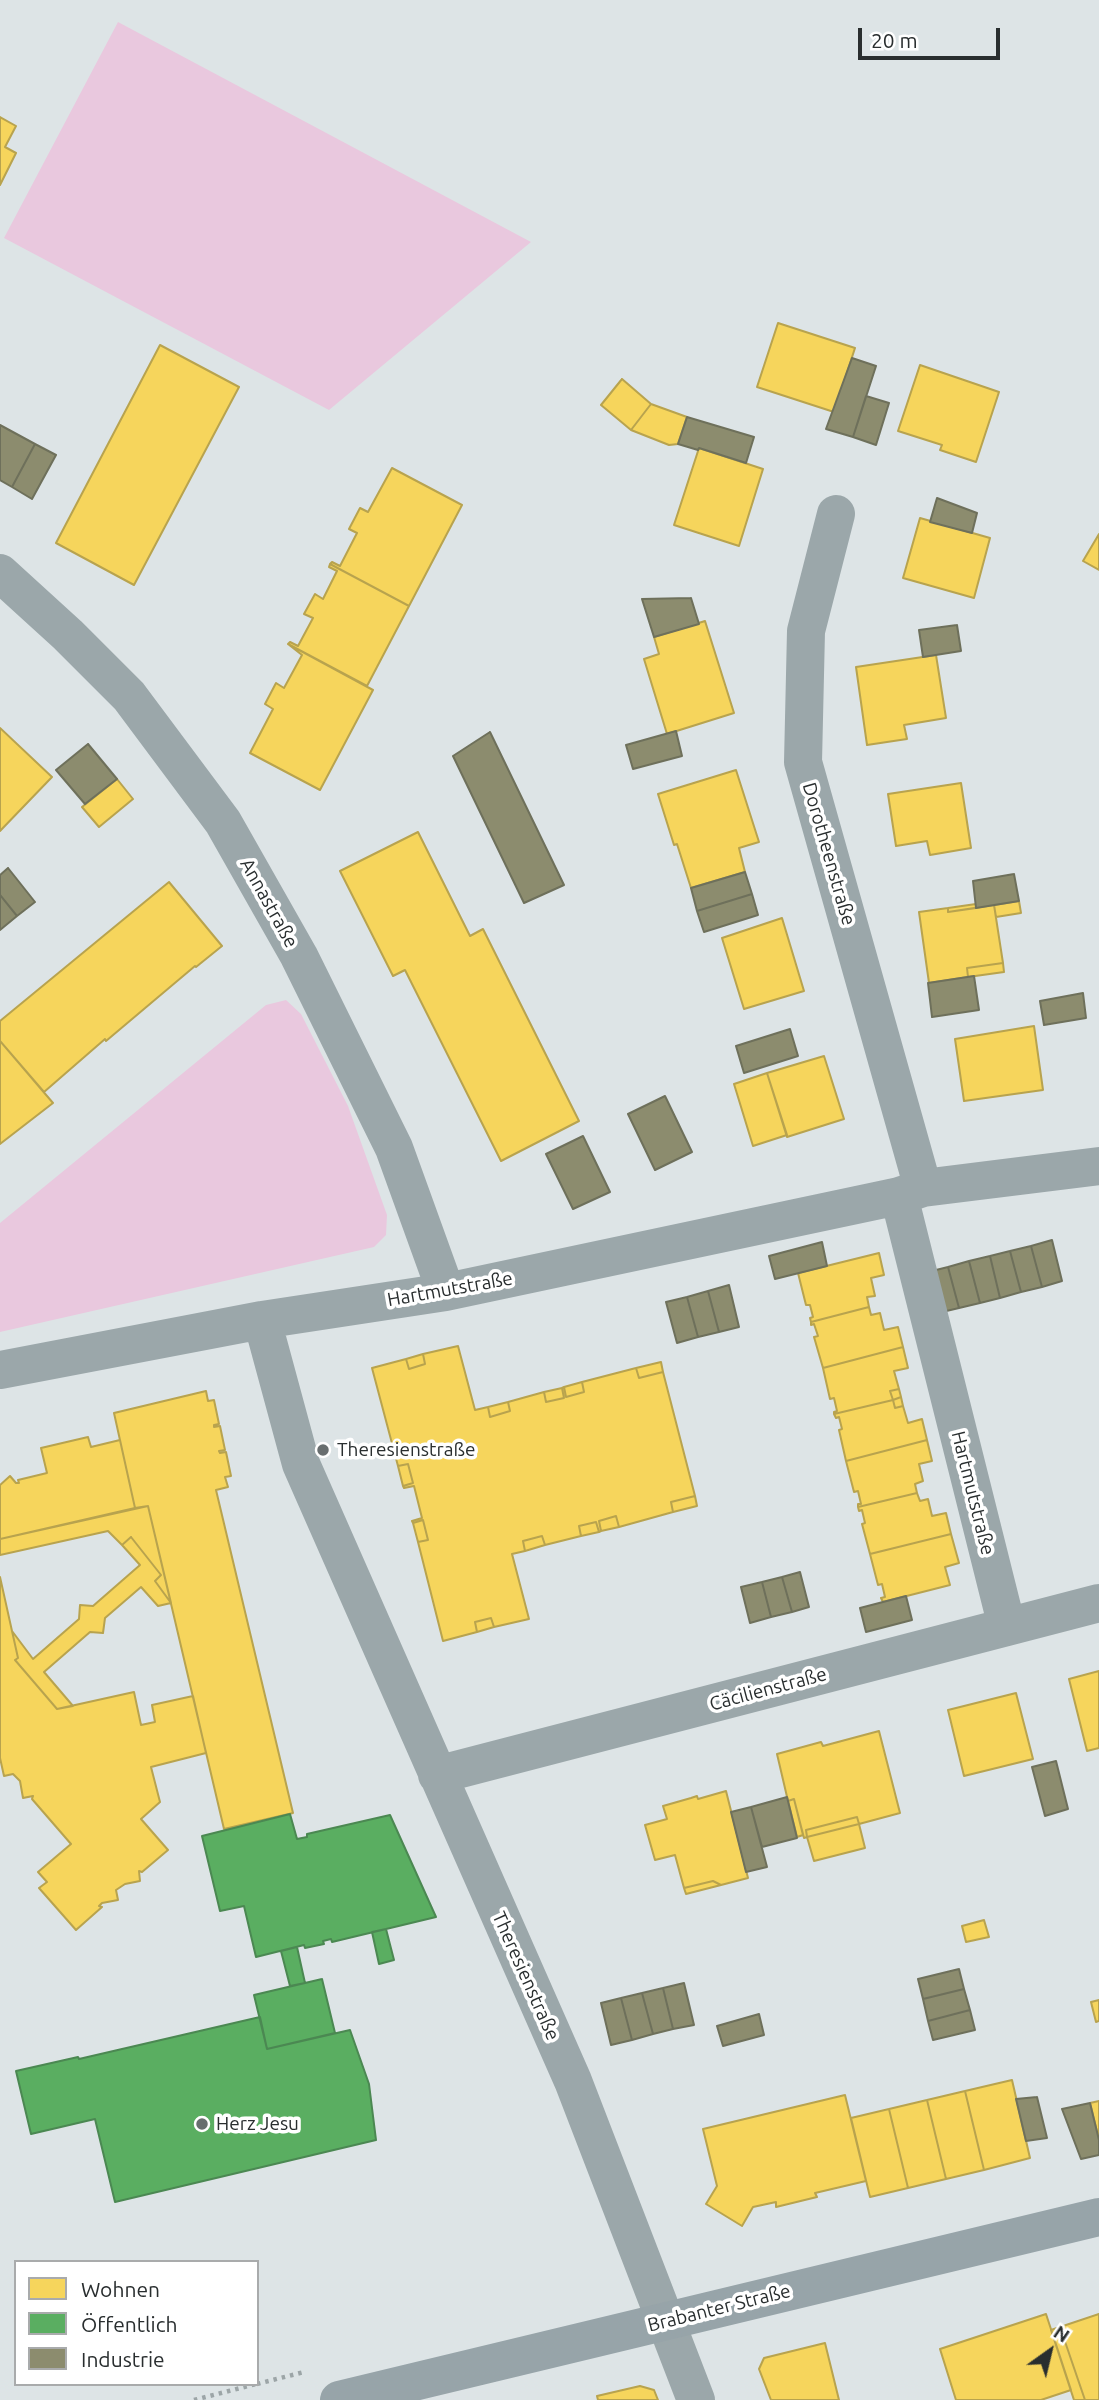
<!DOCTYPE html>
<meta charset="utf-8">
<style>
body{margin:0}
#map{position:relative;width:1099px;height:2400px;overflow:hidden;background:#dde4e6;font-family:Ubuntu,sans-serif}
canvas{display:block}
.legend{position:absolute;left:14px;top:2260px;width:245px;height:126px;box-sizing:border-box;background:#fff;border:2px solid #a9abac;margin:0;padding:9px 12px;list-style:none;font-size:21px;color:#292e2f}
.legend li{display:flex;align-items:center;gap:14px;height:35px}
.legend b{width:35px;border:2px solid #a9abac}
.north{position:absolute;left:1015px;top:2316px;width:70px;height:70px;-webkit-text-stroke:5px #fff;paint-order:stroke;rotate:34deg;font-size:19px;font-weight:700;line-height:28px;text-align:center;color:#292e2f}
.north::after{content:'';display:block;margin:auto;width:24px;height:32px;background:#292e2f;clip-path:polygon(50% 0,100% 100%,50% 72%,0 100%)}
.scale{position:absolute;left:858px;top:28px;width:142px;height:32px;box-sizing:border-box;border:4px solid #292e2f;border-top:0;padding-left:9px;font-size:21px;line-height:24px;white-space:nowrap;color:#292e2f;-webkit-text-stroke:5px #fff;paint-order:stroke}
</style>
<div id="map">
<canvas width="1099" height="2400"></canvas>
<ul class="legend">
<li><b style="height:19px;background:#f6d55c"></b>Wohnen</li>
<li><b style="height:19px;background:#5aae61"></b>Öffentlich</li>
<li><b style="height:19px;background:#8c8c6e"></b>Industrie</li>
</ul>
<div class="north">N</div>
<div class="scale">20 m</div>
</div>
<script>
const c = document.querySelector('canvas').getContext('2d');
c.lineJoin = 'round';
function fill(path, color) {
  c.fillStyle = color;
  c.fill(path, 'evenodd');
}
function poly(rows) {
  const path = new Path2D();
  for (const r of rows) {
    path.moveTo(r[0], r[1]);
    for (let i = 2; i < r.length; i += 2) path.lineTo(r[i], r[i + 1]);
  }
  return path;
}
function strokePath(path, color, width, dash) {
  c.strokeStyle = color;
  c.lineWidth = width;
  c.lineCap = dash ? 'butt' : 'round';
  c.setLineDash(dash || []);
  c.stroke(path);
}
function label(font, color, halo, rows, align = 'center') {
  c.font = font + ' Ubuntu,sans-serif';
  c.lineWidth = 7;
  c.setLineDash([]);
  c.textBaseline = 'middle';
  c.strokeStyle = halo;
  c.fillStyle = color;
  for (const [text, x, y, turn = 0] of rows) {
    c.save();
    c.translate(x, y);
    c.rotate((+turn || 0) * Math.PI / 180);
    c.textAlign = isNaN(turn) ? turn : align;
    if (halo) c.strokeText(text, 0, 0);
    c.fillText(text, 0, 0);
    c.restore();
  }
}
fill(poly([
 [118,22,531,242,329,410,4,238],
 [286,1000,301,1014,348,1106,387,1215,386,1235,374,1247,0,1332,0,1223,266,1005]
]), '#e9c8de');
const homes = poly([
 [0,117,16,126,5,147,16,153,0,185,0,117],
 [778,323,855,348,834,412,757,387,778,323],
 [160,345,239,387,134,585,56,543,160,345],
 [920,365,999,392,976,462,940,450,942,445,898,431,920,365],
 [622,379,651,404,631,430,601,405,622,379],
 [651,404,687,417,678,444,669,445,631,430,651,404],
 [699,448,763,469,739,546,674,525,699,448],
 [392,468,462,505,409,606,330,564,332,562,340,566,357,533,349,529,360,508,368,512,392,468],
 [920,518,990,538,974,598,903,578,920,518],
 [1099,534,1099,570,1083,561,1099,534],
 [330,564,409,606,367,686,288,644,290,642,298,646,313,618,304,614,315,594,323,599,337,571,329,567,330,564],
 [705,621,734,713,667,734,644,659,659,654,654,637,705,621],
 [288,644,373,690,320,790,250,753,273,709,265,704,276,683,284,688,302,655,288,644],
 [936,655,946,718,904,725,907,739,867,745,856,667,936,655],
 [0,728,52,777,0,831,0,728],
 [736,770,759,842,739,848,745,872,691,888,677,844,674,845,658,794,736,770],
 [117,779,133,799,99,827,82,807,117,779],
 [961,783,971,848,930,855,927,841,896,846,888,794,961,783],
 [418,832,470,936,483,929,579,1121,501,1161,405,970,393,976,340,871,418,832],
 [169,882,222,946,196,967,195,966,106,1041,105,1039,44,1092,0,1041,0,1021,169,882],
 [1019,901,1021,913,996,917,994,905,1019,901],
 [976,904,976,908,948,912,948,908,976,904],
 [994,905,1003,963,967,968,968,977,929,983,919,912,948,908,948,912,994,905],
 [782,918,804,991,744,1009,722,938,782,918],
 [1003,963,1004,972,968,977,967,968,1003,963],
 [1034,1026,1043,1090,964,1101,955,1039,1034,1026],
 [0,1041,53,1103,0,1144,0,1041],
 [824,1056,844,1119,787,1137,767,1073,824,1056],
 [767,1073,787,1135,753,1146,734,1084,767,1073],
 [879,1253,884,1275,871,1278,875,1296,867,1297,869,1307,811,1322,810,1318,813,1317,810,1305,806,1305,798,1273,879,1253],
 [869,1307,871,1315,880,1313,884,1330,898,1327,903,1347,823,1368,814,1337,818,1336,814,1324,811,1325,811,1322,869,1307],
 [458,1346,475,1410,488,1407,490,1417,510,1411,508,1402,544,1392,546,1402,564,1398,562,1388,564,1387,566,1397,584,1392,582,1382,636,1368,639,1378,663,1372,695,1496,671,1502,673,1512,619,1527,616,1516,599,1521,601,1531,599,1532,596,1522,579,1526,581,1536,545,1545,542,1536,523,1541,525,1551,512,1554,529,1619,494,1627,491,1618,475,1622,477,1632,443,1641,418,1542,428,1540,423,1520,413,1523,412,1521,422,1518,414,1486,404,1488,403,1486,413,1483,408,1464,398,1466,372,1368,406,1359,409,1369,425,1364,423,1354,458,1346],
 [903,1347,908,1368,894,1371,899,1389,890,1391,893,1400,834,1414,834,1412,837,1411,834,1398,830,1399,823,1368,903,1347],
 [423,1354,425,1364,409,1369,406,1359,423,1354],
 [661,1362,663,1372,639,1378,636,1368,661,1362],
 [582,1382,584,1392,566,1397,564,1387,582,1382],
 [562,1388,564,1398,546,1402,544,1392,562,1388],
 [899,1389,901,1397,893,1400,890,1391,899,1389],
 [206,1391,208,1401,214,1400,219,1424,214,1425,214,1427,220,1426,225,1450,219,1451,220,1453,226,1452,231,1476,225,1477,228,1487,216,1490,293,1813,224,1829,148,1506,135,1508,114,1413,206,1391],
 [901,1397,903,1406,895,1408,893,1400,901,1397],
 [893,1400,895,1408,903,1406,908,1423,922,1419,927,1440,846,1461,839,1430,842,1429,839,1417,836,1418,834,1414,893,1400],
 [508,1402,510,1411,490,1417,488,1407,508,1402],
 [88,1437,91,1447,120,1440,135,1508,0,1539,0,1485,10,1476,16,1483,19,1483,18,1480,47,1473,41,1448,88,1437],
 [927,1440,932,1461,919,1464,923,1481,915,1484,917,1493,858,1507,858,1504,861,1504,858,1491,854,1492,846,1461,927,1440],
 [408,1464,413,1483,403,1486,398,1466,408,1464],
 [917,1493,920,1501,928,1499,932,1516,946,1513,951,1534,870,1554,862,1524,865,1523,862,1510,859,1511,858,1507,917,1493],
 [695,1496,697,1506,673,1512,671,1502,695,1496],
 [148,1506,171,1603,155,1581,161,1575,131,1537,122,1545,108,1531,0,1555,0,1539,148,1506],
 [616,1516,619,1527,601,1531,599,1521,616,1516],
 [423,1520,428,1540,418,1542,413,1523,423,1520],
 [596,1522,599,1532,581,1536,579,1526,596,1522],
 [951,1534,959,1563,945,1567,950,1585,883,1602,881,1598,885,1597,882,1584,878,1585,870,1554,951,1534],
 [542,1536,545,1545,525,1551,523,1541,542,1536],
 [131,1537,161,1575,155,1581,171,1603,158,1606,141,1587,105,1618,103,1633,90,1632,44,1672,73,1706,57,1709,15,1660,18,1658,12,1631,33,1659,79,1619,80,1605,93,1606,140,1565,122,1545,131,1537],
 [0,1577,18,1658,15,1660,57,1709,134,1692,141,1725,155,1722,152,1705,193,1696,206,1753,151,1767,160,1802,141,1819,168,1850,142,1872,139,1871,140,1881,125,1884,116,1890,118,1900,102,1903,99,1906,102,1907,76,1930,39,1888,47,1882,38,1872,71,1844,32,1799,33,1796,23,1798,20,1781,13,1774,4,1776,0,1758,0,1577],
 [491,1618,494,1627,477,1632,475,1622,491,1618],
 [1099,1671,1099,1748,1087,1751,1069,1679,1099,1671],
 [1016,1693,1033,1759,964,1776,948,1710,1016,1693],
 [879,1731,900,1813,859,1824,857,1817,806,1830,807,1837,804,1838,794,1799,788,1801,777,1754,821,1742,823,1746,879,1731],
 [726,1791,748,1878,721,1885,713,1881,684,1888,675,1855,655,1860,645,1825,667,1819,663,1806,691,1798,697,1796,698,1799,726,1791],
 [794,1799,803,1835,797,1837,788,1801,794,1799],
 [857,1817,859,1824,807,1837,806,1830,857,1817],
 [859,1824,865,1848,814,1861,807,1837,859,1824],
 [713,1881,721,1885,686,1894,684,1888,713,1881],
 [984,1920,989,1937,966,1942,962,1926,984,1920],
 [1099,2000,1099,2021,1096,2022,1091,2002,1099,2000],
 [1012,2080,1030,2158,984,2170,965,2091,1012,2080],
 [965,2091,984,2170,946,2179,927,2100,965,2091],
 [845,2095,866,2181,815,2193,817,2197,776,2207,776,2202,753,2207,742,2226,706,2204,717,2186,703,2129,845,2095],
 [927,2100,946,2179,908,2188,889,2109,927,2100],
 [1099,2101,1099,2140,1090,2103,1099,2101],
 [889,2109,908,2188,870,2197,851,2118,889,2109],
 [1046,2314,1071,2390,1041,2400,956,2400,940,2349,1046,2314],
 [1099,2314,1099,2400,1085,2400,1060,2327,1099,2314],
 [1060,2327,1085,2400,1074,2400,1051,2330,1060,2327],
 [825,2343,839,2400,771,2400,759,2369,764,2358,825,2343],
 [640,2386,654,2390,658,2400,598,2400,597,2396,640,2386]
]);
fill(homes, '#f6d55c');
strokePath(homes, '#b8a34e', 2);
const public = poly([
 [290,1814,297,1839,307,1837,307,1834,390,1815,436,1917,332,1942,331,1939,323,1941,324,1944,305,1948,304,1945,256,1957,244,1906,220,1911,202,1836,290,1814],
 [386,1929,394,1960,379,1964,372,1932,386,1929],
 [297,1947,305,1983,290,1986,281,1951,297,1947],
 [322,1979,335,2033,267,2049,254,1995,322,1979],
 [260,2017,267,2049,350,2030,369,2084,376,2140,115,2202,95,2119,31,2134,16,2071,78,2057,79,2059,260,2017]
]);
fill(public, '#5aae61');
strokePath(public, '#4b8852', 2);
const industry = poly([
 [852,358,876,366,853,437,826,429,852,358],
 [866,396,889,403,876,445,853,437,866,396],
 [687,417,754,437,746,463,699,448,698,450,678,444,687,417],
 [0,425,35,444,12,487,0,480,0,425],
 [35,444,56,455,32,499,12,487,35,444],
 [937,498,977,513,972,533,930,522,937,498],
 [691,598,699,624,654,637,642,599,691,598],
 [957,625,961,651,923,657,919,630,957,625],
 [676,731,682,756,633,769,626,745,676,731],
 [490,732,564,885,524,903,453,756,490,732],
 [88,744,117,779,85,804,56,770,88,744],
 [8,868,35,902,17,916,0,895,0,875,8,868],
 [745,872,752,894,697,911,691,888,745,872],
 [1014,874,1019,901,976,908,973,881,1014,874],
 [752,894,758,915,704,932,697,911,752,894],
 [0,895,17,916,0,930,0,895],
 [974,976,979,1010,932,1017,928,983,974,976],
 [1083,993,1086,1018,1044,1025,1040,1001,1083,993],
 [790,1029,798,1056,744,1073,736,1046,790,1029],
 [665,1096,692,1152,655,1170,628,1114,665,1096],
 [583,1136,610,1192,573,1209,546,1154,583,1136],
 [1052,1240,1062,1281,1042,1287,1031,1246,1052,1240],
 [822,1242,827,1266,775,1279,769,1256,822,1242],
 [1031,1246,1042,1287,1021,1292,1010,1251,1031,1246],
 [1010,1251,1021,1292,1000,1298,990,1256,1010,1251],
 [990,1256,1000,1298,980,1303,969,1261,990,1256],
 [969,1261,980,1303,959,1308,948,1267,969,1261],
 [948,1267,959,1308,938,1313,928,1272,948,1267],
 [729,1285,739,1327,719,1332,708,1291,729,1285],
 [708,1291,719,1332,698,1337,687,1297,708,1291],
 [687,1297,698,1337,677,1343,666,1302,687,1297],
 [800,1572,809,1607,792,1612,782,1577,800,1572],
 [782,1577,792,1612,771,1617,762,1582,782,1577],
 [762,1582,771,1617,750,1623,741,1587,762,1582],
 [906,1596,912,1620,866,1632,860,1608,906,1596],
 [1056,1761,1068,1809,1045,1816,1032,1767,1056,1761],
 [787,1797,797,1838,762,1847,751,1807,787,1797],
 [751,1807,767,1867,746,1872,731,1812,751,1807],
 [959,1969,964,1989,923,1999,918,1979,959,1969],
 [684,1983,694,2025,673,2029,663,1988,684,1983],
 [663,1988,673,2029,653,2034,642,1993,663,1988],
 [964,1989,970,2010,928,2021,923,1999,964,1989],
 [642,1993,653,2034,632,2040,621,1998,642,1993],
 [621,1998,632,2040,611,2045,601,2003,621,1998],
 [970,2010,975,2030,933,2040,928,2021,970,2010],
 [759,2014,764,2035,723,2046,717,2026,759,2014],
 [1037,2097,1047,2138,1026,2141,1016,2099,1037,2097],
 [1090,2103,1099,2140,1099,2155,1081,2159,1062,2109,1090,2103]
]);
fill(industry, '#8c8c6e');
strokePath(industry, '#6e705b', 2);
strokePath(poly([
 [257,2384,304,2372],
 [194,2400,256,2384]
]), '#9ca5a7', 4.5, [3.5, 5]);
strokePath(poly([
 [836,514,806,631,803,762,923,1188],
 [0,573,68,635,129,696,223,822,299,956,394,1148,446,1292],
 [899,1196,1007,1627],
 [262,1320,301,1464,573,2081,696,2400],
 [0,1370,262,1320,446,1292,899,1196,923,1188,1099,1166],
 [437,1775,1099,1603]
]), '#9ba7aa', 38);
strokePath(poly([
 [339,2400,1099,2217]
]), '#97a4a9', 38);
for (const [x, y, r, color] of [
 [323,1450,7,"#686e6f"],
 [202,2124,7,"#686e6f"]
]) {
  const dot = new Path2D();
  dot.arc(x, y, r, 0, 2 * Math.PI);
  c.fillStyle = color;
  c.fill(dot);
  strokePath(dot, '#fff', 2.5);
}
label('19px', '#292e2f', '#fff', [
 ["Dorotheenstraße",829,854,74],
 ["Annastraße",269,903,61],
 ["Hartmutstraße",450,1289,-10],
 ["Hartmutstraße",973,1493,76],
 ["Cäcilienstraße",768,1689,-15],
 ["Theresienstraße",526,1976,66],
 ["Brabanter Straße",719,2308,-14]
]);
label('19px', '#292e2f', '#fff', [
 ["Theresienstraße",337,1450],
 ["Herz Jesu",216,2124]
], 'left');
</script>
